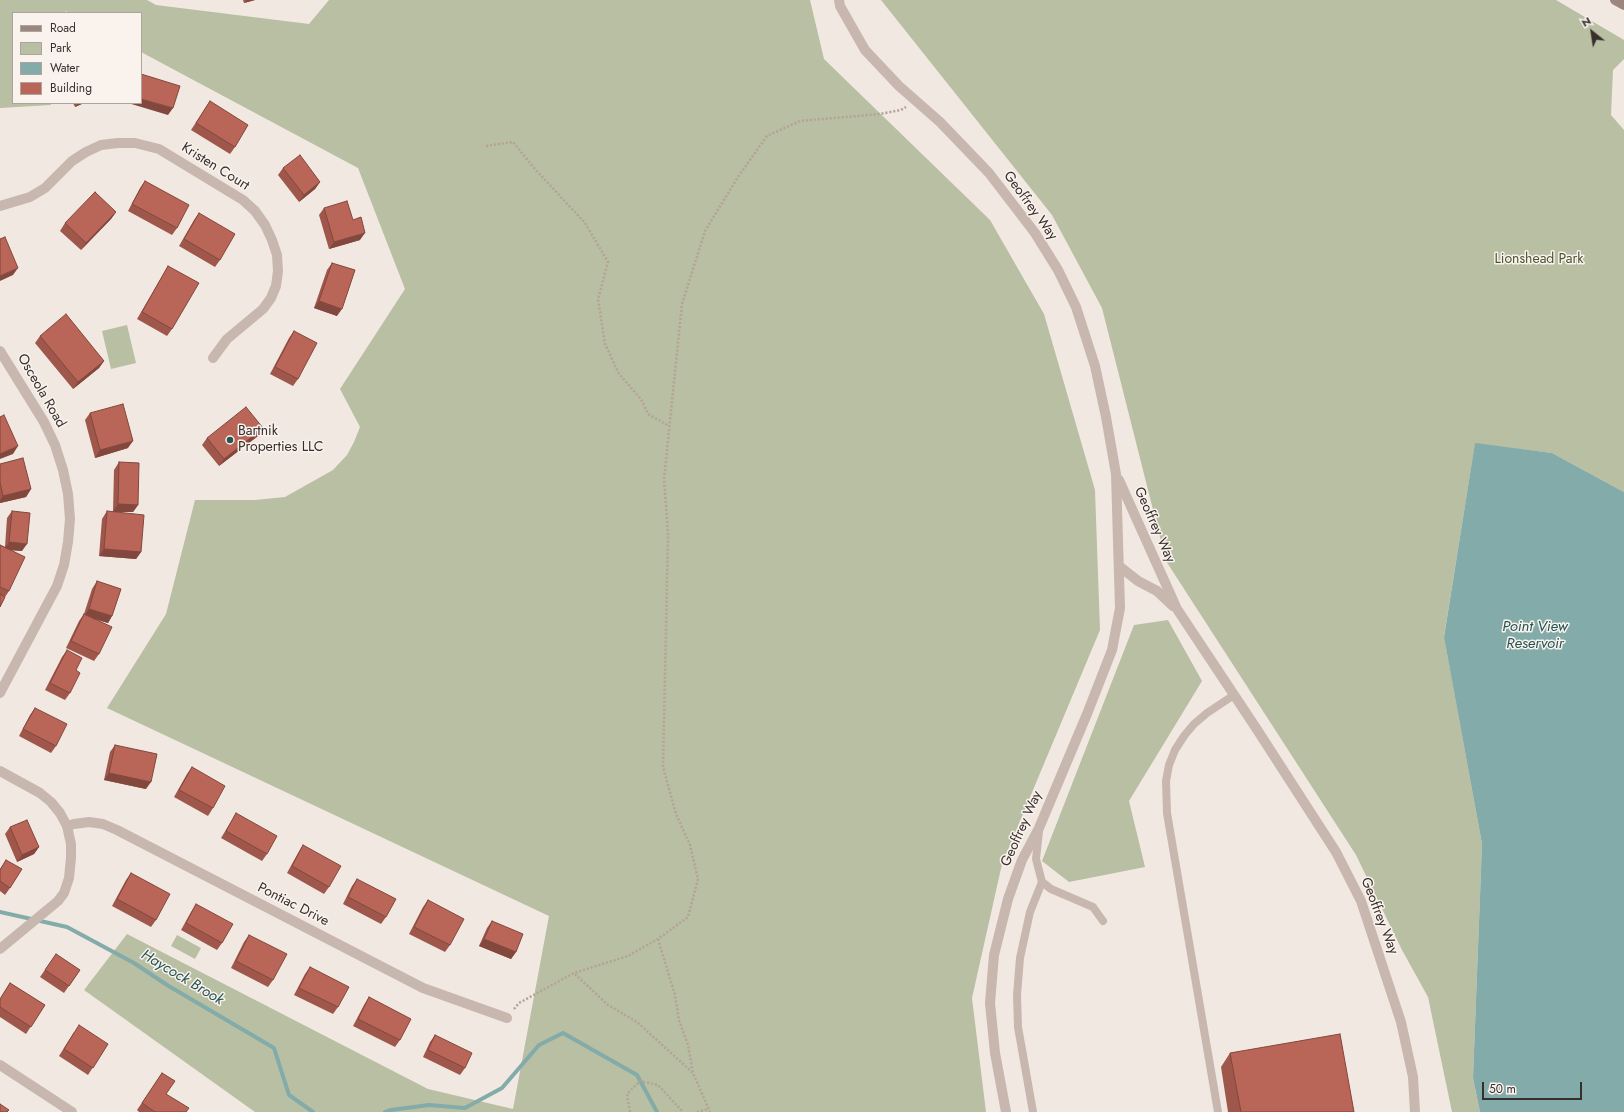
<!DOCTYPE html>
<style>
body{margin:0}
#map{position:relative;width:1624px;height:1112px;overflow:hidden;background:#f1e8e1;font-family:Jost,sans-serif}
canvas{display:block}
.legend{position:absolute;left:12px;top:12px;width:130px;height:92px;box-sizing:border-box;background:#f9f2ed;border:1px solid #aca4a0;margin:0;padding:5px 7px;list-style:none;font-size:12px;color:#382e2c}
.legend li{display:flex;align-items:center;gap:8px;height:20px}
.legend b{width:20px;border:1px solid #aca4a0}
.north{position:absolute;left:1572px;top:12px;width:40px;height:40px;-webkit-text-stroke:3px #f9f2ed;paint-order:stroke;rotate:330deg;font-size:11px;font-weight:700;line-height:16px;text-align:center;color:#382e2c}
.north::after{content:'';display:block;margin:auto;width:14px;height:18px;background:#382e2c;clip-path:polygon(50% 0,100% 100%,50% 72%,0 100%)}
.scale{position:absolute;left:1482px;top:1082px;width:100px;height:18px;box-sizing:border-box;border:2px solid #382e2c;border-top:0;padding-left:5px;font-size:12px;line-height:14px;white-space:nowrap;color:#382e2c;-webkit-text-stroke:3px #f9f2ed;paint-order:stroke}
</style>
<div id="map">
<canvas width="1624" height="1112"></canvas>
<ul class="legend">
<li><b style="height:5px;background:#9c877f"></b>Road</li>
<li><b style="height:11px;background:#b8bfa2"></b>Park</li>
<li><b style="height:11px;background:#83aba9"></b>Water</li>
<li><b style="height:11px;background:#b96557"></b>Building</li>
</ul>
<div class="north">N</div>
<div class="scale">50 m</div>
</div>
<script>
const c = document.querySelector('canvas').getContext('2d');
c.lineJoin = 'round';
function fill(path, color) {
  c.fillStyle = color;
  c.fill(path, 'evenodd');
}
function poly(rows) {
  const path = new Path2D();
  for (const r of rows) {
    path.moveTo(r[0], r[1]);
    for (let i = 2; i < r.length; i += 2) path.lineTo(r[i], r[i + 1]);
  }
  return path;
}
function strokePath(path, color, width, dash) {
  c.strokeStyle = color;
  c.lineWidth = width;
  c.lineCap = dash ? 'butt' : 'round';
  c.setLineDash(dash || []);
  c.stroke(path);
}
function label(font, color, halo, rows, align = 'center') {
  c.font = font + ' Jost,sans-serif';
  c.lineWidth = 3;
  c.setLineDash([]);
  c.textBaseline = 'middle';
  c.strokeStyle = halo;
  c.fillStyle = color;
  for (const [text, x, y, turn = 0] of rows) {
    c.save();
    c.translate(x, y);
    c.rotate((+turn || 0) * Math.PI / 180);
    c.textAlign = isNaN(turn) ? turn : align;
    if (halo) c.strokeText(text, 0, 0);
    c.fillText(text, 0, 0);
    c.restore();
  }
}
fill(poly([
 [0,0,147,0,156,5,309,24,329,0,810,0,824,59,990,220,1044,314,1095,490,1100,630,1002,864,972,998,986,1112,255,1112,84,990,127,934,428,1089,513,1109,549,916,107,708,166,614,195,500,255,500,285,497,333,470,347,455,354,442,360,427,340,389,405,289,358,168,141,52,141,13,69,13,66,11,65,13,13,13,13,103,51,103,51,105,0,108],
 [881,0,1556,0,1624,40,1624,59,1613,70,1611,115,1624,130,1624,492,1552,453,1475,444,1444,636,1482,844,1473,1078,1480,1112,1452,1112,1428,997,1402,950,1356,855,1166,561,1102,308,1052,215],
 [127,325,136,363,111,369,102,331],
 [1168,620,1202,681,1129,801,1145,867,1069,882,1042,861,1134,625],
 [177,935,201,948,195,959,171,946]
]), '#b8bfa2');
fill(poly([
 [1475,443,1552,453,1624,492,1624,1112,1480,1112,1473,1078,1482,844,1444,637]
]), '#83aba9');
strokePath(poly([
 [0,912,67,927,134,963,167,985,274,1048,289,1095,313,1112],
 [385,1112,391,1110,429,1105,465,1108,502,1088,539,1045,563,1033,637,1075,657,1112]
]), '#83aba9', 4);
strokePath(poly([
 [486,146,513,142,534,168,585,223,608,262,598,299,605,344,619,374,641,399,648,414,669,426],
 [658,939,675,995,679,1020,688,1045,693,1073],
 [575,974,608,1005,637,1022,693,1073,710,1112],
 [514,1009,519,1003,574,973,628,956,658,939,688,917,698,879,690,845,676,814,663,767,668,534,664,479,682,304,705,231,738,177,767,136,800,121,880,114,901,110,906,107],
 [630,1112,627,1094,640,1081,658,1085,683,1112],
 [697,1112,708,1109]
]), '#b4a298', 2.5, [2, 2]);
strokePath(poly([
 [1039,831,1036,859,1042,882,1051,889,1093,907,1103,921],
 [1033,1112,1018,1027,1017,995,1020,958,1030,912,1042,882],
 [1218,1112,1167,813,1166,781,1169,765,1175,750,1184,736,1194,724,1207,713,1234,695]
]), '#c8b7ae', 8);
strokePath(poly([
 [839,0,840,6,865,50,899,86,940,122,989,173,1035,233,1058,270,1076,307,1095,366,1106,417,1116,474,1120,608,1112,650,1087,714,1039,828,1022,860,1008,899,994,955,990,1003,995,1053,1006,1112],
 [0,206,30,197,45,188,72,161,86,152,101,145,118,143,135,143,159,149,243,200,255,211,265,225,272,240,277,255,278,271,276,286,271,298,263,309,227,339,213,358],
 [0,351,44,422,55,445,63,470,68,494,70,519,68,542,64,565,57,586,0,693],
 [1119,480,1177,609,1256,728,1336,852,1361,901,1401,1022,1413,1077,1415,1112],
 [1119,566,1138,581,1157,591,1173,606],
 [67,826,74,824,89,822,103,824,117,830,423,988,507,1018],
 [0,1065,72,1112]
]), '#c8b7ae', 10);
strokePath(poly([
 [0,771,40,793,51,802,60,813,67,826,71,844,71,858,69,878,64,893,58,901,0,949]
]), '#c8b7ae', 10);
strokePath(poly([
 [1615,0,1624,5]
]), '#9c877f', 10);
fill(poly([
 [243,0,255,0,244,3],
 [210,101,235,147,230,154,191,130],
 [73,103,84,103,75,107],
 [283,168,320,182,315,189,299,202,278,175],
 [145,181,177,228,172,235,128,211,140,188],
 [324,208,353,220,360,240,329,249,319,215],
 [116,212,111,219,81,250,60,231,65,223],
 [199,213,220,260,215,267,179,246,194,220],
 [332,263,337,316,314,308,327,270],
 [168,266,172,329,167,336,137,319,164,273],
 [294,331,298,379,293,386,270,374,289,338],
 [40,336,104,361,99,368,73,389,35,343],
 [90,413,128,448,95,458,85,420],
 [263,428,258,436,219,466,202,445,207,438],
 [119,462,138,505,133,512,113,512,114,470],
 [0,464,31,489,26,497,0,503],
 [12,511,22,551,12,550,9,591,5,597,0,607,0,545,5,547,7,518],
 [107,511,141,552,136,559,99,556,102,519],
 [97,581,112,616,108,623,95,619,99,654,94,661,66,648,79,621,84,614,92,589],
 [67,650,76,670,70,693,65,700,45,690,62,657],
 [35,708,56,746,51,753,19,736,30,715],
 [115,745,146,789,104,780,110,752],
 [192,767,213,808,208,816,174,797,187,774],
 [236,813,267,854,262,861,221,838,232,820],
 [10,827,39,847,34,854,17,862,5,834],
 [303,845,329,887,324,894,287,873,298,853],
 [6,860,10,888,5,895,0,891,0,869],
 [131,873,156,920,151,927,112,906,126,880],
 [357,879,386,917,381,924,343,904,352,886],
 [428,900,450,945,445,952,409,934,423,907],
 [196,904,222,943,217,950,181,930,191,912],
 [492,921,516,952,511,959,479,946,487,928],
 [249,935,273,980,268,987,231,968,244,942],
 [56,954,80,970,64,993,40,977],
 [310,967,338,1007,333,1014,294,995,305,974],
 [10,983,45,1005,26,1034,0,1017,0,999],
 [369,997,400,1040,395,1047,353,1026,364,1005],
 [74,1032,108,1044,88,1075,59,1056],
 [435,1035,465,1068,460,1075,423,1057,430,1042],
 [1230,1053,1354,1112,1228,1112,1221,1067],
 [162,1073,166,1094,186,1112,139,1112,137,1110]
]), '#9f574b');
fill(poly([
 [247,0,255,0,244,3],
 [141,99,173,108,168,115,128,103,141,103],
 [78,103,84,103,75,107],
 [320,182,315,189,299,202,304,195],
 [116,212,111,219,81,250,86,243],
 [365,233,360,240,329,249,334,242],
 [18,268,13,275,0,281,0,276],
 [319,301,342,309,337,316,314,308],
 [104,361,99,368,73,389,78,382],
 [263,428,258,436,219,466,224,459],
 [133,441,128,448,95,458,100,450],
 [18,446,13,454,0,459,0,454],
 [31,489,26,497,0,503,0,501,3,496],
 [118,504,138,505,133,512,113,512],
 [9,542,27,544,22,551,4,550],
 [104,549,141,552,136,559,99,556],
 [89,609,112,616,108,623,84,616],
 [109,773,151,782,146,789,104,780],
 [39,847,34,854,17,862,22,855],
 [484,939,516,952,511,959,479,946]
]), '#82473d');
const building = poly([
 [141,74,180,86,173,108,141,99,141,74],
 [210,101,248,125,235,147,196,123,210,101],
 [300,155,320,182,304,195,283,168,300,155],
 [145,181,189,205,177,228,132,204,145,181],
 [95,192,116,212,86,243,65,223,95,192],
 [347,201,353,220,361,217,365,233,334,242,324,208,347,201],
 [199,213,235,234,220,260,184,239,199,213],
 [5,237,18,268,0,276,0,239,5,237],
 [332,263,355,270,342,309,319,301,332,263],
 [168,266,199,283,172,329,142,312,168,266],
 [66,314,104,361,78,382,40,336,66,314],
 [294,331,317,343,298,379,275,367,294,331],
 [123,404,133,441,100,450,90,413,123,404],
 [246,407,263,428,224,459,207,438,246,407],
 [4,415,18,446,0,454,0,417,4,415],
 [23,458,31,489,3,496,0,482,0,464,23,458],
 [119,462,139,463,138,505,118,504,119,462],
 [12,511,30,513,27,544,9,542,12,511],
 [107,511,144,515,141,552,104,549,107,511],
 [0,545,25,557,9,591,0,587,0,545],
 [97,581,121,589,112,616,89,609,97,581],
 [0,594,5,597,0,607,0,594],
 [84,614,112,627,99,654,71,641,84,614],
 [67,650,82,658,76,670,80,673,70,693,50,683,67,650],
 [35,708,67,724,56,746,23,729,35,708],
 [115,745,157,754,151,782,109,773,115,745],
 [192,767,225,786,213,808,179,790,192,767],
 [236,813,277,836,267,854,226,831,236,813],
 [27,820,39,847,22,855,10,827,27,820],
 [303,845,341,866,329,887,292,866,303,845],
 [6,860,22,869,10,888,0,881,0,870,6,860],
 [131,873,170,894,156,920,117,899,131,873],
 [357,879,396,899,386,917,348,897,357,879],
 [428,900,464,919,450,945,414,927,428,900],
 [196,904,233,924,222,943,186,923,196,904],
 [492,921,523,934,516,952,484,939,492,921],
 [249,935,287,954,273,980,236,961,249,935],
 [56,954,80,970,69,986,45,970,56,954],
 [310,967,349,987,338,1007,299,988,310,967],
 [10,983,45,1005,31,1027,0,1007,0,999,10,983],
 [369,997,411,1019,400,1040,358,1019,369,997],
 [79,1025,108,1044,93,1068,64,1049,79,1025],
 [1340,1034,1354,1112,1241,1112,1230,1053,1340,1034],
 [435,1035,472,1053,465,1068,428,1050,435,1035],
 [162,1073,175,1081,166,1094,189,1108,186,1112,155,1112,142,1103,162,1073],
 [0,1104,9,1110,7,1112,0,1112,0,1104]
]);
fill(building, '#b96557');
strokePath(building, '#82473d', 1);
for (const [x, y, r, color] of [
 [230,440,4,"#255554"]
]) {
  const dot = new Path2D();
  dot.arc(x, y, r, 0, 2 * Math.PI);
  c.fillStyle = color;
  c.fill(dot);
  strokePath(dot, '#f9f2ed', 1.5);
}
label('14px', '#382e2c', '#f9f2ed', [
 ["Kristen Court",215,167,32],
 ["Geoffrey Way",1030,206,54],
 ["Osceola Road",41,391,60],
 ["Geoffrey Way",1154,525,66],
 ["Geoffrey Way",1022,829,-66],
 ["Pontiac Drive",293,905,27],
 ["Geoffrey Way",1379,916,69]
]);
label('14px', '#4a5332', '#f9f2ed', [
 ["Lionshead Park",1539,260]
]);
label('14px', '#382e2c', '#f9f2ed', [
 ["Bartnik",238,432],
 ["Properties LLC",238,448]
], 'left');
label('italic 15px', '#255554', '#f9f2ed', [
 ["Point View",1535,627],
 ["Reservoir",1535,644],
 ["Haycock Brook",182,978,31]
]);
</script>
